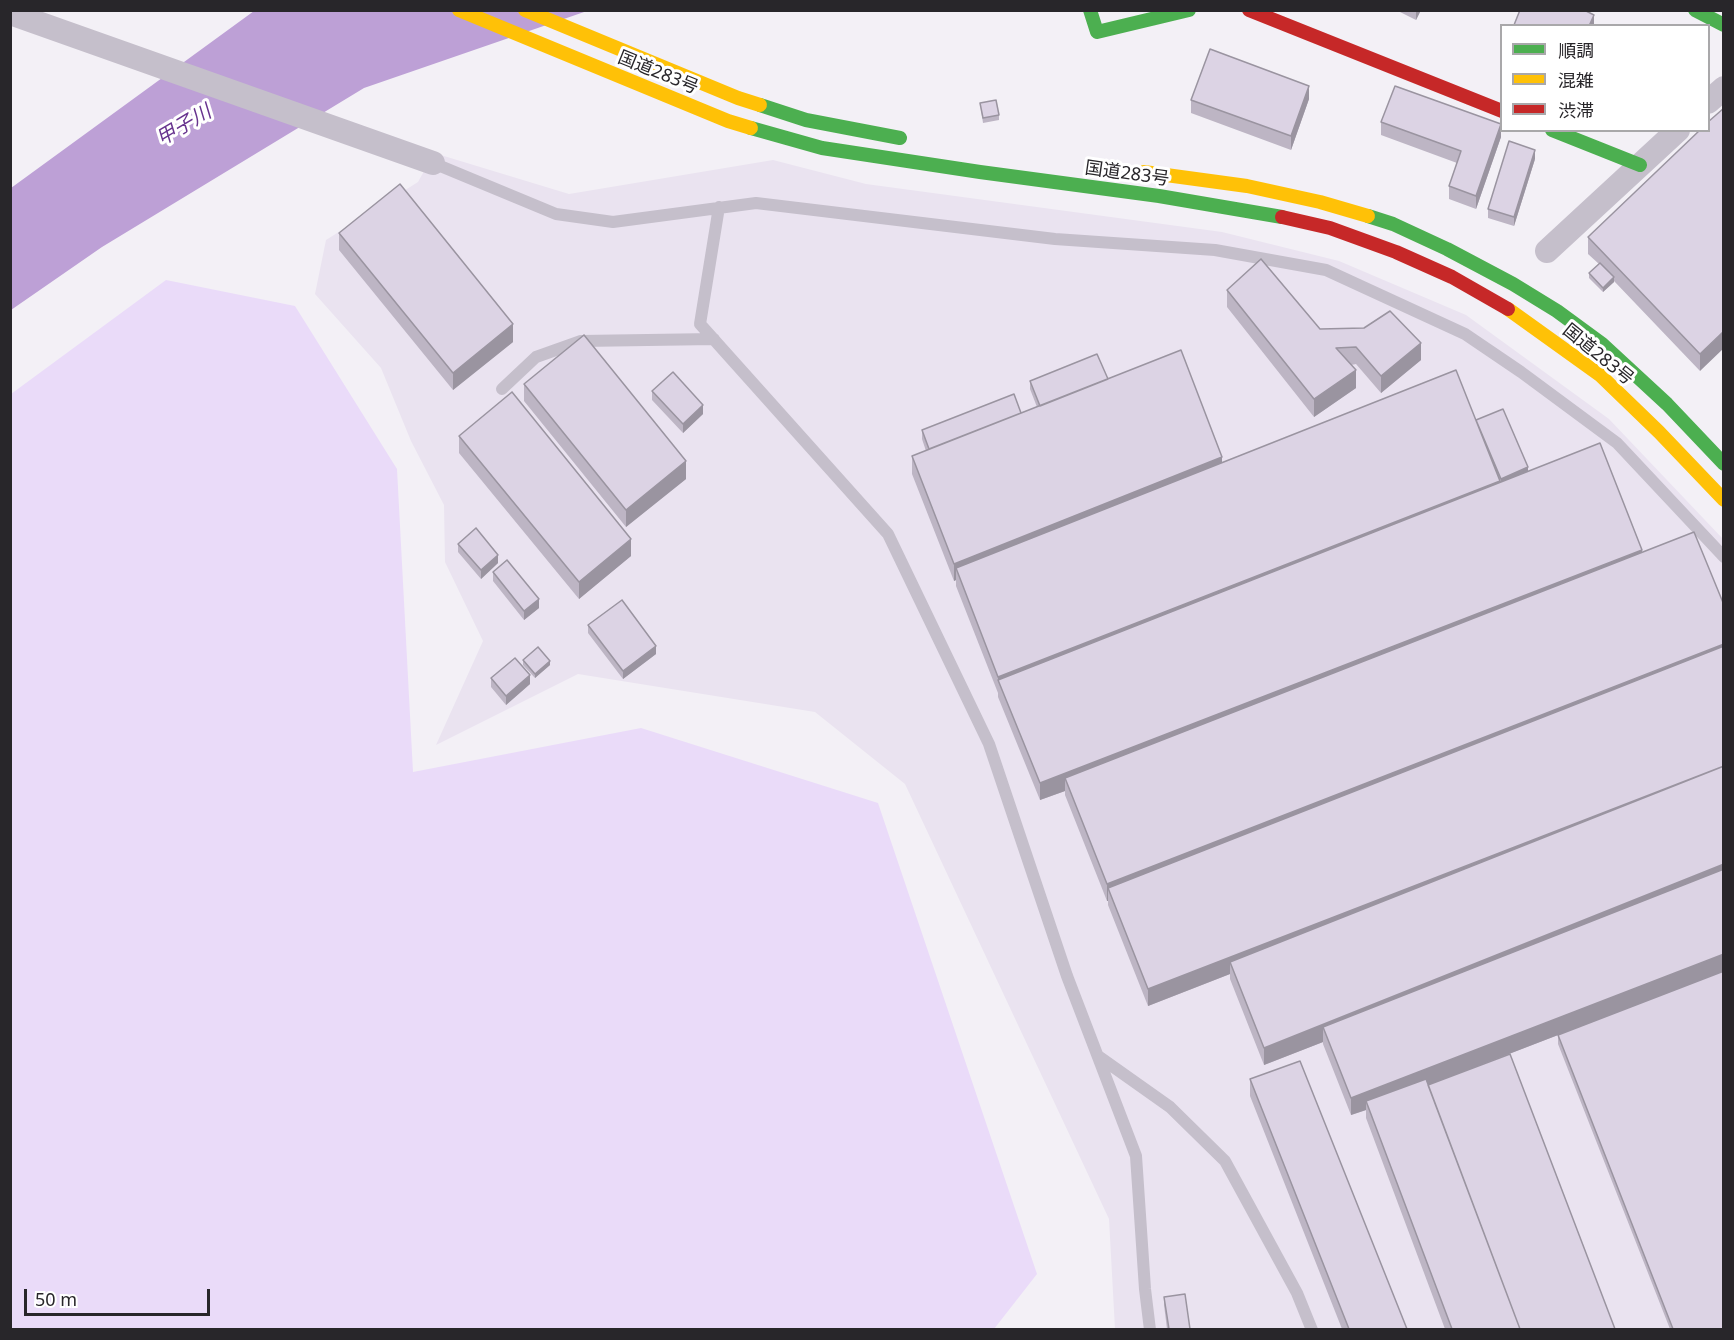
<!DOCTYPE html>
<meta charset="utf-8">
<style>
body{margin:0}
#map{position:relative;width:1734px;height:1340px;overflow:hidden;background:#f3f0f6;font-family:"Noto Sans","Noto Sans JP",sans-serif}
canvas{display:block}
.frame{position:absolute;inset:0;border:12px solid #28262a;pointer-events:none}
.legend{position:absolute;left:1500px;top:24px;width:210px;height:108px;box-sizing:border-box;background:#fff;border:2px solid #a9a8aa;margin:0;padding:8px 10px;list-style:none;font-size:18px;color:#28262a}
.legend li{display:flex;align-items:center;gap:12px;height:30px}
.legend b{width:30px;border:2px solid #a9a8aa}
.scale{position:absolute;left:24px;top:1289px;width:186px;height:27px;box-sizing:border-box;border:3px solid #28262a;border-top:0;padding-left:8px;font-size:18px;line-height:21px;white-space:nowrap;color:#28262a;-webkit-text-stroke:4px #fff;paint-order:stroke}
</style>
<div id="map">
<canvas width="1734" height="1340"></canvas>
<div class="frame"></div>
<ul class="legend">
<li><b style="height:8px;background:#4caf50"></b>順調</li>
<li><b style="height:8px;background:#ffc107"></b>混雑</li>
<li><b style="height:8px;background:#c62828"></b>渋滞</li>
</ul>
<div class="scale">50 m</div>
</div>
<script>
const c = document.querySelector('canvas').getContext('2d');
c.lineJoin = 'round';
function fill(path, color) {
  c.fillStyle = color;
  c.fill(path, 'evenodd');
}
function poly(rows) {
  const path = new Path2D();
  for (const r of rows) {
    path.moveTo(r[0], r[1]);
    for (let i = 2; i < r.length; i += 2) path.lineTo(r[i], r[i + 1]);
  }
  return path;
}
function strokePath(path, color, width, dash) {
  c.strokeStyle = color;
  c.lineWidth = width;
  c.lineCap = dash ? 'butt' : 'round';
  c.setLineDash(dash || []);
  c.stroke(path);
}
function label(font, color, halo, rows, align = 'center') {
  c.font = font + ' "Noto Sans","Noto Sans JP",sans-serif';
  c.lineWidth = 6;
  c.setLineDash([]);
  c.textBaseline = 'middle';
  c.strokeStyle = halo;
  c.fillStyle = color;
  for (const [text, x, y, turn = 0] of rows) {
    c.save();
    c.translate(x, y);
    c.rotate((+turn || 0) * Math.PI / 180);
    c.textAlign = isNaN(turn) ? turn : align;
    if (halo) c.strokeText(text, 0, 0);
    c.fillText(text, 0, 0);
    c.restore();
  }
}
fill(poly([
 [434,153,569,194,773,160,866,184,1222,232,1339,261,1466,315,1609,419,1723,539,1723,1329,1115,1329,1109,1219,905,784,815,712,578,674,436,745,483,641,445,562,444,505,411,441,381,368,315,294,326,240,418,182]
]), '#eae3f0');
fill(poly([
 [166,280,295,306,397,469,413,772,641,728,878,803,1037,1274,994,1329,11,1329,11,394]
]), '#eadbf9');
fill(poly([
 [254,11,587,11,364,88,102,247,11,310,11,188]
]), '#bda0d6');
strokePath(poly([
 [433,163,556,214,613,222,756,203,1055,239,1215,250,1326,270,1465,334,1521,372,1617,443,1724,557],
 [719,207,700,324,888,534,989,744,1067,976,1136,1156,1145,1289,1150,1330],
 [502,389,536,357,581,341,714,339],
 [1098,1056,1170,1107,1225,1161,1297,1293,1312,1330]
]), '#c5bfcb', 12);
strokePath(poly([
 [10,13,433,163],
 [1708,102,1724,88],
 [1547,251,1678,130]
]), '#c5bfcb', 24);
strokePath(poly([
 [1090,10,1097,32,1189,10],
 [1695,10,1724,25],
 [760,105,806,120,900,138],
 [751,128,822,148,980,172,1159,196,1282,217],
 [1552,130,1640,165],
 [1368,216,1393,224,1447,249,1513,284,1557,311,1602,344,1667,404,1724,464]
]), '#4caf50', 14);
strokePath(poly([
 [459,10,728,121,751,128],
 [525,10,738,98,760,105],
 [1144,172,1247,186,1320,202,1368,216],
 [1508,309,1600,375,1659,432,1724,500]
]), '#ffc107', 14);
strokePath(poly([
 [1249,10,1502,111],
 [1282,217,1330,228,1396,252,1452,277,1508,309]
]), '#c62828', 14);
fill(poly([
 [1396,10,1421,10,1416,20],
 [1309,99,1291,150,1191,113,1191,100],
 [980,103,999,115,999,120,983,123],
 [1381,122,1501,137,1476,209,1449,199,1449,186,1457,163,1381,135],
 [1700,130,1700,371,1614,281,1614,282,1603,292,1589,278,1589,273,1599,264,1588,254,1588,237],
 [1535,159,1514,226,1488,218,1488,209],
 [339,233,513,342,453,390,339,250],
 [1227,290,1320,329,1421,360,1381,393,1356,364,1351,365,1356,388,1314,417,1227,307],
 [1108,379,1222,463,1476,420,1528,472,1642,553,1724,1329,1670,1329,1558,1044,1558,1035,1428,1085,1615,1329,1445,1329,1366,1118,1366,1110,1351,1115,1323,1044,1323,1042,1264,1065,1230,979,1230,974,1148,1006,1108,905,1108,901,1107,901,1065,795,1065,791,1040,800,998,697,998,693,956,586,956,580,954,581,912,474,912,456,926,451,922,439,922,430,1021,413,1037,407,1030,389,1030,381],
 [524,384,686,479,626,527,524,401],
 [652,391,703,414,683,433,652,400],
 [459,436,631,556,579,599,459,453],
 [458,544,498,563,481,579,458,552],
 [493,572,539,608,524,620,493,581],
 [588,625,656,654,623,679,588,633],
 [523,660,550,665,535,678,523,665],
 [491,678,530,684,506,705,491,687],
 [1250,1079,1407,1329,1342,1329,1250,1096],
 [1164,1297,1190,1329,1167,1329,1164,1305]
]), '#bdb5c4');
fill(poly([
 [1416,10,1421,10,1416,20],
 [1594,15,1594,26,1589,26],
 [1309,86,1309,99,1291,150,1291,136],
 [1501,124,1501,137,1476,209,1476,196],
 [1535,150,1535,159,1514,226,1514,217],
 [1614,277,1614,282,1603,292,1603,288],
 [513,324,513,342,453,390,453,373],
 [1724,331,1724,348,1700,371,1700,354],
 [1421,343,1421,360,1381,393,1381,376],
 [1356,370,1356,388,1314,417,1314,399],
 [703,405,703,414,683,433,683,424],
 [1222,457,1222,474,956,568,956,580,954,581,954,564],
 [686,461,686,479,626,527,626,510],
 [1528,467,1528,476,1501,487,1501,479],
 [1500,481,1500,498,998,681,998,677],
 [631,539,631,556,579,599,579,582],
 [1642,550,1642,567,1065,778,1065,791,1040,800,1040,783],
 [498,555,498,563,481,579,481,570],
 [539,599,539,608,524,620,524,611],
 [1724,644,1724,661,1108,888,1108,901,1107,901,1107,884],
 [656,646,656,654,623,679,623,671],
 [550,661,550,665,535,678,535,674],
 [530,675,530,684,506,705,506,696],
 [1724,766,1230,962,1230,974,1148,1006,1148,989],
 [1724,864,1724,882,1323,1027,1323,1042,1264,1065,1264,1048],
 [1724,954,1724,971,1369,1108,1366,1101,1366,1110,1351,1115,1351,1098]
]), '#9a94a0');
const building = poly([
 [1520,10,1584,10,1594,15,1589,26,1515,26,1514,25,1520,10],
 [1210,49,1309,86,1291,136,1191,100,1210,49],
 [1395,86,1501,124,1476,196,1449,186,1461,151,1381,122,1395,86],
 [996,100,999,115,983,118,980,103,996,100],
 [1724,108,1724,331,1700,354,1588,237,1700,130,1708,130,1708,122,1724,108],
 [1509,141,1535,150,1514,217,1488,209,1509,141],
 [400,184,513,324,453,373,339,233,400,184],
 [1261,259,1320,329,1364,328,1390,311,1421,343,1381,376,1356,347,1336,348,1356,370,1314,399,1227,290,1261,259],
 [1600,263,1614,277,1603,288,1589,273,1600,263],
 [584,335,686,461,626,510,524,384,584,335],
 [1181,350,1222,457,954,564,912,456,1181,350],
 [1097,354,1108,379,1040,406,1030,381,1097,354],
 [1456,370,1500,481,998,677,956,568,1456,370],
 [673,372,703,405,683,424,652,391,673,372],
 [512,392,631,539,579,582,459,436,512,392],
 [1014,394,1021,413,929,449,922,430,1014,394],
 [1503,409,1528,467,1501,479,1476,420,1503,409],
 [1600,443,1642,550,1040,783,998,680,1600,443],
 [476,528,498,555,481,570,458,544,476,528],
 [1694,532,1724,605,1724,644,1107,884,1065,778,1694,532],
 [507,560,539,599,524,611,493,572,507,560],
 [622,600,656,646,623,671,588,625,622,600],
 [1724,646,1724,766,1148,989,1108,888,1724,646],
 [538,647,550,661,535,674,523,660,538,647],
 [515,658,530,675,506,696,491,678,515,658],
 [1724,766,1724,864,1264,1048,1230,962,1724,766],
 [1724,869,1724,954,1351,1098,1323,1027,1724,869],
 [1724,971,1724,1329,1673,1329,1558,1035,1724,971],
 [1510,1054,1615,1329,1520,1329,1428,1085,1510,1054],
 [1300,1061,1407,1329,1349,1329,1250,1079,1300,1061],
 [1426,1079,1520,1329,1452,1329,1366,1101,1426,1079],
 [1185,1294,1190,1329,1169,1329,1164,1297,1185,1294]
]);
fill(building, '#dcd3e4');
strokePath(building, '#9a94a0', 1.5);
label('18px', '#28262a', '#fff', [
 ["国道283号",658,73,22],
 ["国道283号",1127,174,8],
 ["国道283号",1598,355,39]
]);
label('italic 20px', '#68348f', '#fff', [
 ["甲子川",184,126,-31]
]);
</script>
